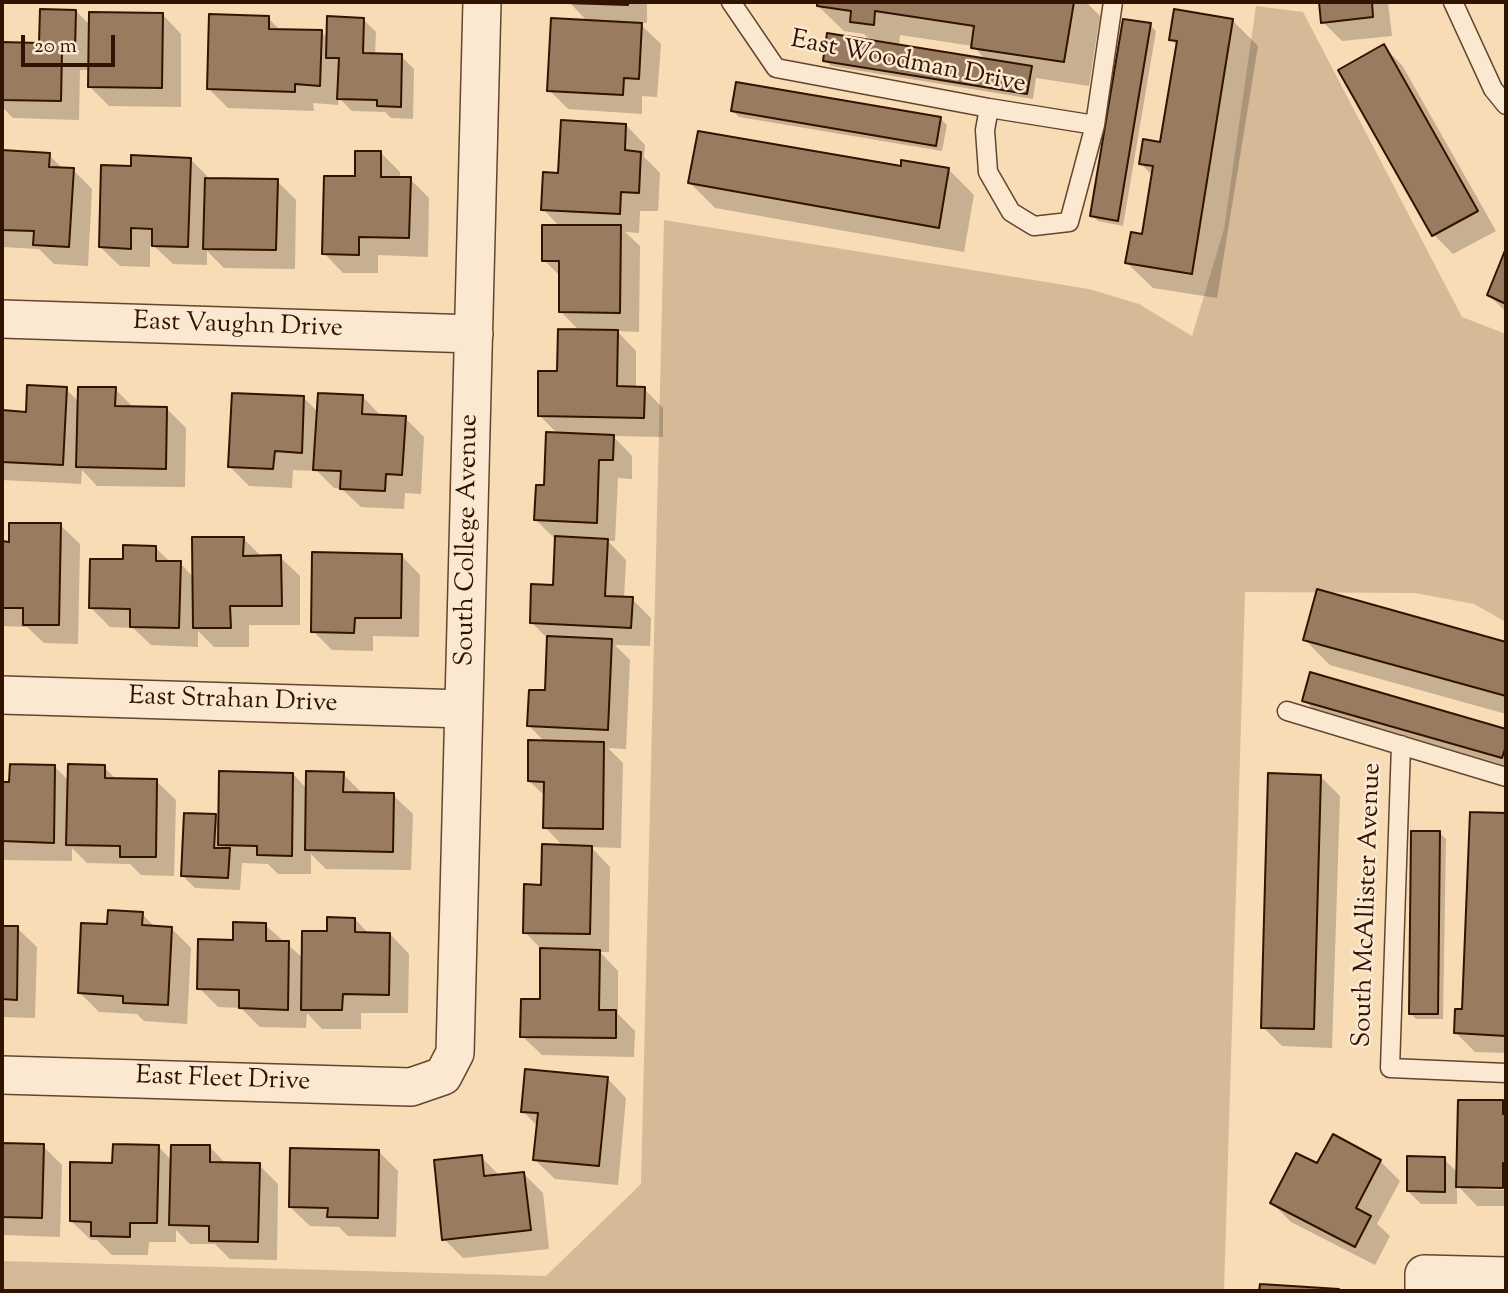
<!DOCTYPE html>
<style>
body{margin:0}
#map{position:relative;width:1508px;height:1293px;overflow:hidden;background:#f8dcb6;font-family:"Sorts Mill Goudy",serif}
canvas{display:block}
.frame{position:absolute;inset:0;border:4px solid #321302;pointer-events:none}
.scale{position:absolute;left:21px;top:35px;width:94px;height:32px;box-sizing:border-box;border:4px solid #321302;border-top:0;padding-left:9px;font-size:21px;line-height:24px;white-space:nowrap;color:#321302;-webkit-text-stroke:5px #fae8d0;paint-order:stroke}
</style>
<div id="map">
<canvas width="1508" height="1293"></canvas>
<div class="frame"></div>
<div class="scale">20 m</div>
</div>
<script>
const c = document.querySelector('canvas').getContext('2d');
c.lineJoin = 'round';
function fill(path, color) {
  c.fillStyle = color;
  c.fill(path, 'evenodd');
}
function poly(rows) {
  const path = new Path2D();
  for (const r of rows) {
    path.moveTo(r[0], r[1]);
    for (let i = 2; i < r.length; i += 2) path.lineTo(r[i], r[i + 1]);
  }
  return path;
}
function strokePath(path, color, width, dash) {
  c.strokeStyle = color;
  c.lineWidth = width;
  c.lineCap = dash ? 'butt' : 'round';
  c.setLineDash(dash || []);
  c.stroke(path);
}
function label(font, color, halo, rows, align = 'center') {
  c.font = font + ' "Sorts Mill Goudy",serif';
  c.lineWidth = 5;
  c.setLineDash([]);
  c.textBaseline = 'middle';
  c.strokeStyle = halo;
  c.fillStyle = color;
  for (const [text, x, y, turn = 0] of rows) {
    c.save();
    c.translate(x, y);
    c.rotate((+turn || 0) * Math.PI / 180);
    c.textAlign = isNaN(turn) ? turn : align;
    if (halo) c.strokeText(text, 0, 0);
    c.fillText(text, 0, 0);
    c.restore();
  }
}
fill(poly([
 [1256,6,1303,12,1462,317,1506,334,1506,622,1474,604,1415,593,1245,592,1224,1291,2,1291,2,1261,546,1276,641,1184,664,220,1089,289,1139,304,1192,336,1224,229]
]), '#d6ba97');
fill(poly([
 [569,2,647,2,647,23,639,23,661,44,657,97,642,96,642,114,568,109,549,90,588,22],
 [819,2,1086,2,1100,16,1089,86,1036,78,1033,99,831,66,825,60,872,42,864,34,844,31,818,6],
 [900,35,973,46,986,60,899,46],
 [1321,2,1388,2,1392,36,1342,41,1323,22],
 [76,11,91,26,162,14,181,34,181,107,109,106,90,87,90,70,80,70,79,120,13,118,2,107,2,44,41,44],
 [268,18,281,31,321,32,329,40,363,19,376,32,375,55,401,56,414,69,413,119,391,118,385,112,352,111,339,98,338,105,313,103,314,111,228,108,209,89],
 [1233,21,1258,46,1217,298,1153,288,1127,263,1144,236,1153,176,1141,164,1162,144,1178,46,1171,39],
 [1150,25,1156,31,1123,226,1098,221,1092,215],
 [1383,46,1402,65,1496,231,1453,254,1434,235,1340,70],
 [733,111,941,119,947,125,942,151,739,117],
 [626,125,645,145,644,157,660,173,658,211,640,211,639,233,625,232,640,246,639,332,617,331,636,351,636,389,644,389,663,408,663,437,613,436,632,456,632,479,618,478,615,541,608,541,626,560,624,599,632,599,651,618,650,646,615,645,630,660,626,749,608,748,623,763,621,848,591,847,610,867,609,952,600,952,618,971,618,1014,635,1031,634,1057,542,1055,522,1036,541,1001,542,950,525,932,543,886,564,847,545,827,546,797,529,781,545,742,529,726,546,692,548,639,531,622,554,587,555,539,536,520,558,434,539,415,580,331,560,311,561,277,544,260,560,227,543,209,560,175],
 [2,152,49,155,63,169,73,170,92,189,88,266,54,264,39,249,2,247],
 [381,153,400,172,400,179,410,179,429,198,428,257,378,255,378,273,343,273,324,253,356,178],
 [190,159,210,179,277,181,296,200,295,269,224,268,207,251,207,265,173,264,155,247,150,246,150,267,120,266,100,247],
 [902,168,949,170,974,195,964,252,715,208,690,183],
 [1506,253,1506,312,1489,295],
 [66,389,79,402,115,389,134,408,167,409,186,428,185,487,97,486,82,470,81,484,2,480,2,412,28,413],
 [363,397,382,417,405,418,424,437,421,494,405,493,404,509,361,507,342,489,334,488,317,471,293,470,292,488,249,486,230,467,304,398,318,412],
 [60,525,80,544,78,644,44,643,27,627,2,626,2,543,10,543],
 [243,538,262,557,280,557,300,576,300,625,249,625,249,647,214,647,198,631,198,647,151,645,133,628,110,627,91,608,125,561,155,547,171,563,180,563,194,578],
 [401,555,420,575,419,637,373,636,373,651,332,650,313,631],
 [1318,592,1506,643,1506,714,1330,665,1305,640],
 [1311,674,1506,730,1506,772,1323,719,1304,700],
 [55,767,69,781,104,767,117,780,156,781,176,800,174,876,141,875,130,864,87,863,72,848,72,861,2,860,2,783,11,784],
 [293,774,308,790,343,774,362,793,393,795,413,814,411,870,326,869,311,854,311,874,278,874,268,864,242,863,240,890,195,888,182,875,215,816,220,821],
 [1320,776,1340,796,1332,1048,1282,1046,1263,1027],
 [1472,813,1506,815,1506,1053,1475,1052,1456,1033,1463,1011],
 [1440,833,1446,839,1443,1019,1416,1019,1410,1013],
 [142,914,156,928,171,928,191,948,187,1024,144,1021,137,1014,99,1012,79,992,109,926],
 [355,919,369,934,390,934,409,954,408,1013,361,1013,361,1029,322,1029,307,1013,306,1028,260,1027,241,1008,218,1007,199,988,234,942,265,925,303,958,328,933],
 [2,927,17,928,37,947,35,1018,2,1017],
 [607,1078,626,1098,618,1185,555,1179,535,1160,538,1127,523,1111],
 [1503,1102,1506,1105,1506,1186,1475,1186,1475,1189,1506,1190,1506,1206,1477,1206,1457,1185,1457,1204,1421,1204,1408,1191,1444,1159,1458,1173],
 [1333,1137,1380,1161,1400,1181,1377,1224,1390,1236,1375,1265,1291,1222,1272,1203,1318,1166],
 [2,1144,43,1146,62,1165,60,1237,2,1235],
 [158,1146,172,1161,210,1147,226,1164,259,1165,278,1184,277,1260,230,1259,215,1244,190,1244,176,1230,176,1242,149,1242,148,1255,112,1255,97,1240,91,1240,71,1221,114,1165],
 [379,1152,398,1171,396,1237,348,1236,339,1227,310,1226,290,1207],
 [481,1157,500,1176,524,1174,543,1193,549,1249,463,1258,444,1239]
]), '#0003');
const building = poly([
 [567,2,628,2,628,5,567,3,567,2],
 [817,2,1074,2,1064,62,971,48,974,26,875,11,874,25,850,22,851,11,817,6,817,2],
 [1319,2,1372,2,1373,17,1321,23,1319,2],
 [40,9,76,10,75,51,62,51,61,101,2,100,2,42,39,43,40,9],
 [1174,9,1233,19,1192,274,1125,263,1131,232,1142,234,1153,166,1139,164,1143,139,1160,142,1177,41,1169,40,1174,9],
 [89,12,163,13,162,88,88,87,89,12],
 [209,14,269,16,269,29,322,30,320,86,295,84,295,92,207,89,209,14],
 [327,16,364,18,363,53,402,54,401,107,377,106,377,100,337,99,339,58,326,58,327,16],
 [551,18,642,23,639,79,624,78,623,95,547,91,551,18],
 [1123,19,1151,23,1118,221,1090,216,1123,19],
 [827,33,1032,66,1027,94,823,61,827,33],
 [1384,44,1478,211,1432,236,1338,70,1384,44],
 [736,82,941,117,936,146,731,111,736,82],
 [561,120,626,124,625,150,641,152,639,193,621,192,620,214,541,210,543,172,558,173,561,120],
 [698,131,901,166,901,160,949,168,939,228,688,183,698,131],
 [2,150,50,153,49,167,74,168,69,247,33,245,34,231,2,230,2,150],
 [355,151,381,151,381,177,411,177,409,238,359,237,359,255,322,254,324,176,355,176,355,151],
 [131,155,191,158,188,247,152,246,152,229,131,228,131,249,99,247,101,165,131,166,131,155],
 [205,178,278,179,276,250,203,249,205,178],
 [542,225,621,225,620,313,559,312,559,261,542,261,542,225],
 [1506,248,1506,304,1487,295,1506,248],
 [558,329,618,330,617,386,645,387,644,418,538,416,538,371,557,371,558,329],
 [27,385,67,387,63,465,2,462,2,410,26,412,27,385],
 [78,387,116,387,115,406,167,407,166,469,76,467,78,387],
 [232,393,304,396,302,453,275,451,273,469,228,467,232,393],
 [318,393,363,395,362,414,406,416,402,475,386,474,385,491,340,489,341,471,313,470,318,393],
 [546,432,614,435,613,460,599,460,597,523,534,520,536,485,544,485,546,432],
 [9,523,61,523,59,625,23,625,23,608,2,608,2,541,9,542,9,523],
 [555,536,608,539,605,596,633,597,631,628,530,623,531,584,553,585,555,536],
 [192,537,244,537,243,556,281,555,282,606,230,606,231,628,193,628,192,537],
 [123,545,156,546,156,561,181,561,179,628,130,627,130,609,89,608,90,559,123,559,123,545],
 [312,552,402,554,401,618,355,618,354,633,311,632,312,552],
 [1317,589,1506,642,1506,696,1303,640,1317,589],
 [547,636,612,639,608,730,527,726,529,690,545,690,547,636],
 [1310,672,1506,729,1506,746,1502,758,1302,701,1310,672],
 [528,740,604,742,603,829,543,828,544,782,528,781,528,740],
 [10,764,55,765,54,843,2,841,2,782,9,782,10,764],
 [68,764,105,765,105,778,157,779,156,857,120,857,120,846,66,845,68,764],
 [219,771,293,773,292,856,257,855,257,846,218,845,219,771],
 [306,771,344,772,343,792,394,793,393,852,305,850,306,771],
 [1268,773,1321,775,1314,1029,1261,1028,1268,773],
 [1470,812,1506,813,1506,1036,1454,1033,1455,1009,1462,1009,1470,812],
 [184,813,216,814,214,848,230,848,228,878,181,876,184,813],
 [1411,831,1440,831,1438,1014,1409,1014,1411,831],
 [542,844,592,846,590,934,523,933,524,884,541,885,542,844],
 [108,910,143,912,142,925,172,927,168,1005,123,1003,123,996,78,993,81,923,107,924,108,910],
 [327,917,355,918,355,932,390,933,389,995,343,994,342,1010,301,1010,302,931,327,931,327,917],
 [233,922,266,923,266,941,289,941,288,1010,239,1008,239,990,197,989,198,939,233,940,233,922],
 [2,926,18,926,17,1000,2,999,2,926],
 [540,948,600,950,599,1010,616,1010,616,1038,520,1037,521,999,540,999,540,948],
 [525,1069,608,1077,599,1166,533,1160,538,1113,521,1112,525,1069],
 [1458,1100,1503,1100,1503,1114,1506,1114,1506,1163,1503,1163,1503,1188,1456,1187,1458,1100],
 [1333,1134,1381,1160,1356,1208,1371,1216,1355,1247,1270,1203,1296,1153,1317,1163,1333,1134],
 [2,1143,44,1144,42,1218,2,1217,2,1143],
 [113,1144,159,1145,157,1223,130,1223,130,1237,91,1236,91,1222,70,1221,70,1162,112,1163,113,1144],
 [171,1145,210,1145,210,1162,260,1163,258,1242,209,1241,209,1226,169,1225,171,1145],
 [290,1148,379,1150,378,1218,327,1217,328,1208,289,1207,290,1148],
 [482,1155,484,1176,524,1172,531,1230,442,1240,434,1160,482,1155],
 [1407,1156,1445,1157,1445,1192,1407,1191,1407,1156],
 [1260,1284,1339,1289,1339,1291,1259,1291,1260,1284]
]);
fill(building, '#997c60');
strokePath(building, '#321302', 2);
const service = poly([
 [731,2,776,68,989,108,1095,125],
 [1453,2,1493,89,1506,105],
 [989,108,985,130,988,172,1011,212,1034,226,1069,222,1095,125,1113,2],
 [1287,711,1506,777],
 [1401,745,1390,1068,1506,1073]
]);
const minor = poly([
 [2,319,474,334],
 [2,695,464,709],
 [2,1075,411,1087,443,1076,455,1053,482,2],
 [1424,1291,1424,1274,1506,1276]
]);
strokePath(service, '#64452f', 21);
strokePath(minor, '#64452f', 40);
strokePath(service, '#fae8d0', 18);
strokePath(minor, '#fae8d0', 37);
label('26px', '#321302', '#fae8d0', [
 ["East Woodman Drive",908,64,11],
 ["East Vaughn Drive",238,327,2],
 ["South College Avenue",469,540,-89],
 ["East Strahan Drive",233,702,2],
 ["South McAllister Avenue",1369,905,-88],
 ["East Fleet Drive",223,1081,2]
]);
</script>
